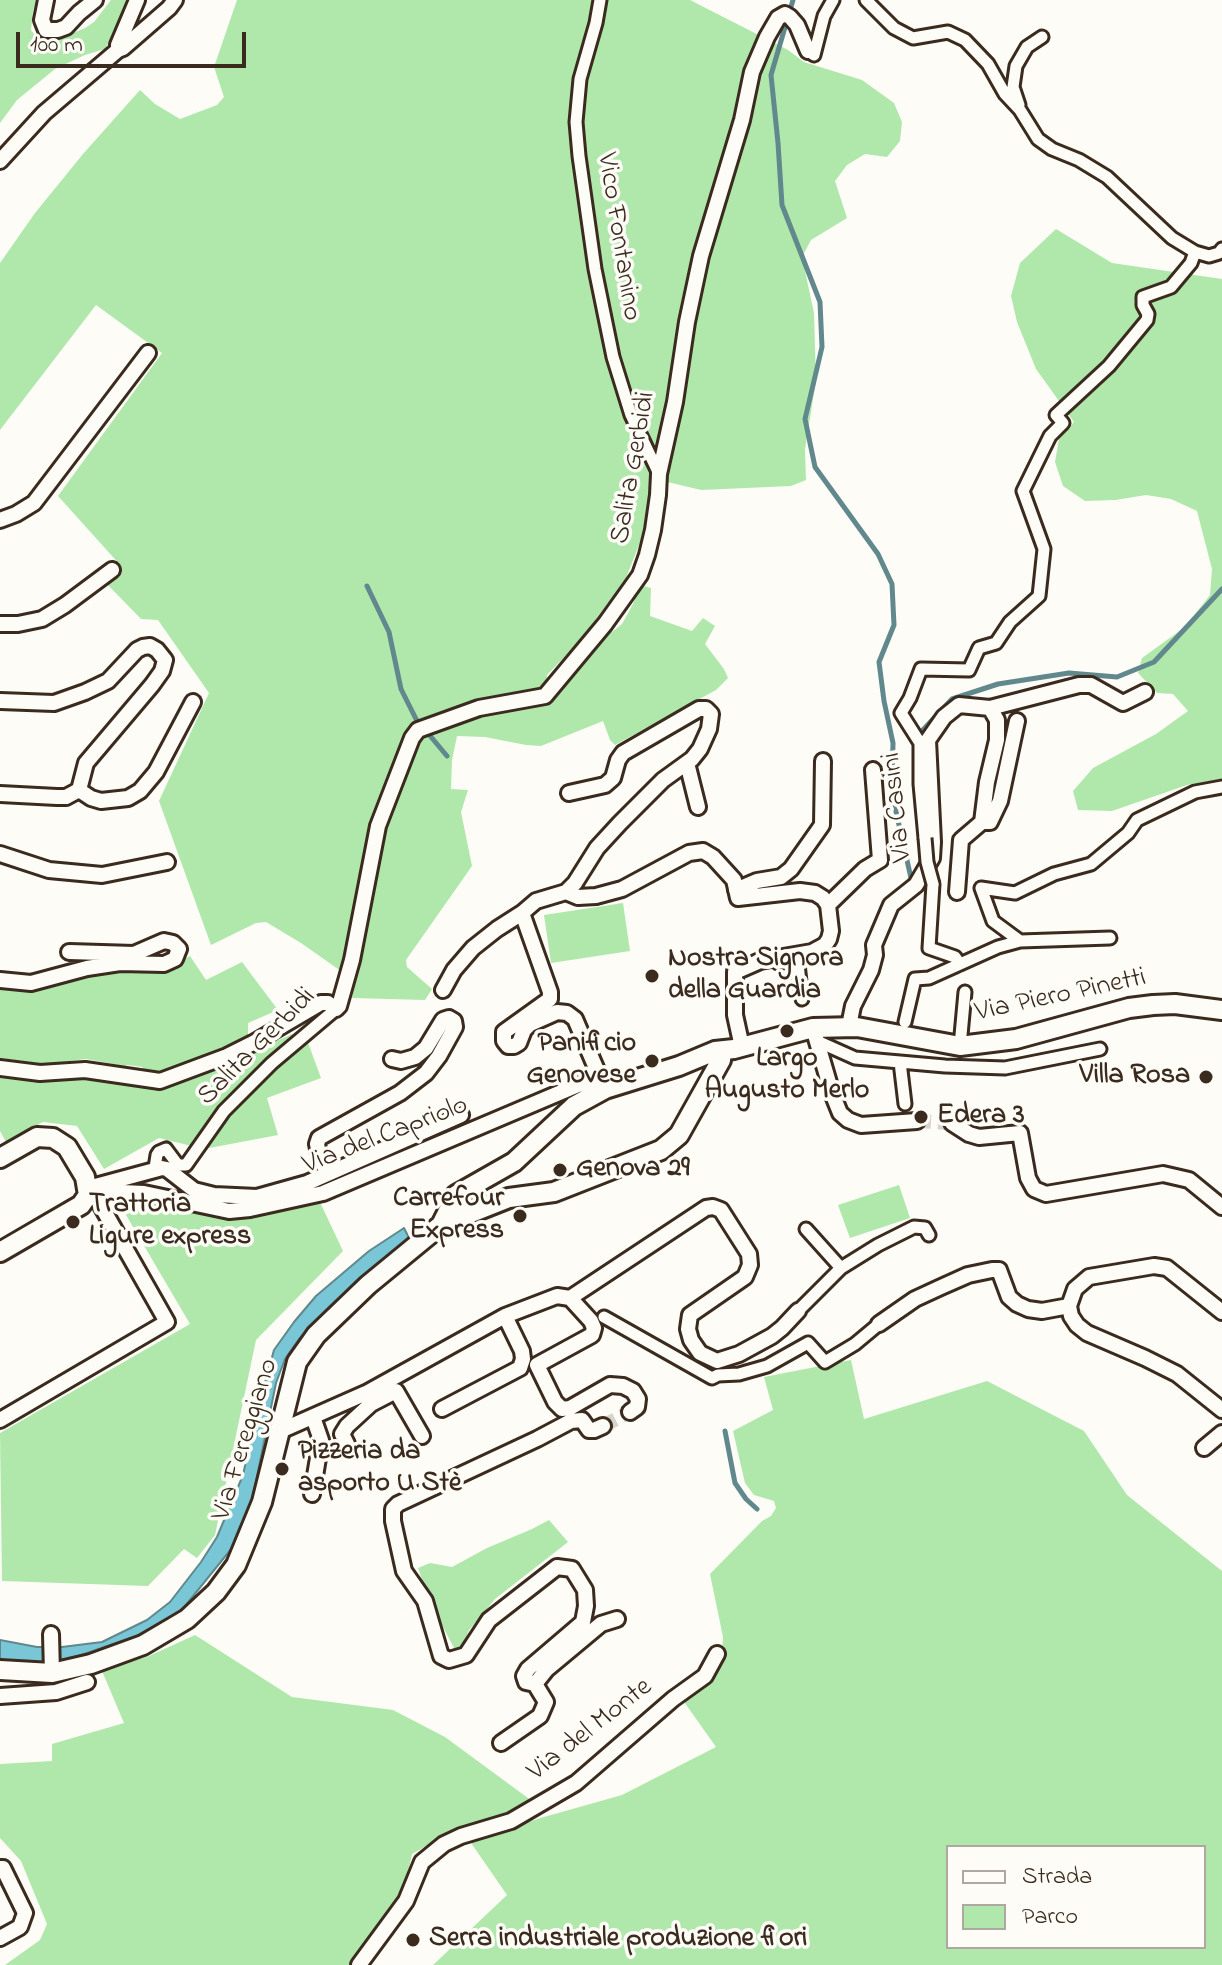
<!DOCTYPE html>
<meta charset="utf-8">
<style>
body{margin:0}
#map{position:relative;width:1222px;height:1965px;overflow:hidden;background:#fdfcf7;font-family:"Indie Flower",sans-serif}
canvas{display:block}
.legend{position:absolute;left:946px;top:1845px;width:260px;height:104px;box-sizing:border-box;background:#fdfcf7;border:2px solid #afa8a0;margin:0;padding:10px 14px;list-style:none;font-size:24px;color:#3b2a1e}
.legend li{display:flex;align-items:center;gap:16px;height:40px}
.legend b{width:40px;border:2px solid #afa8a0}
.scale{position:absolute;left:16px;top:32px;width:230px;height:36px;box-sizing:border-box;border:4px solid #3b2a1e;border-top:0;padding-left:10px;font-size:24px;line-height:28px;white-space:nowrap;color:#3b2a1e;-webkit-text-stroke:6px #fdfcf7;paint-order:stroke}
</style>
<div id="map">
<canvas width="1222" height="1965"></canvas>
<ul class="legend">
<li><b style="height:10px;background:#fdfcf7"></b>Strada</li>
<li><b style="height:22px;background:#b0e8ac"></b>Parco</li>
</ul>
<div class="scale">100 m</div>
</div>
<script>
const c = document.querySelector('canvas').getContext('2d');
c.lineJoin = 'round';
function fill(path, color) {
  c.fillStyle = color;
  c.fill(path, 'evenodd');
}
function poly(rows) {
  const path = new Path2D();
  for (const r of rows) {
    path.moveTo(r[0], r[1]);
    for (let i = 2; i < r.length; i += 2) path.lineTo(r[i], r[i + 1]);
  }
  return path;
}
function strokePath(path, color, width, dash) {
  c.strokeStyle = color;
  c.lineWidth = width;
  c.lineCap = dash ? 'butt' : 'round';
  c.setLineDash(dash || []);
  c.stroke(path);
}
function label(font, color, halo, rows, align = 'center') {
  c.font = font + ' "Indie Flower",sans-serif';
  c.lineWidth = 7;
  c.setLineDash([]);
  c.textBaseline = 'middle';
  c.strokeStyle = halo;
  c.fillStyle = color;
  for (const [text, x, y, turn = 0] of rows) {
    c.save();
    c.translate(x, y);
    c.rotate((+turn || 0) * Math.PI / 180);
    c.textAlign = isNaN(turn) ? turn : align;
    if (halo) c.strokeText(text, 0, 0);
    c.fillText(text, 0, 0);
    c.restore();
  }
}
fill(poly([
 [0,0,37,0,33,11,31,30,37,38,46,40,56,40,85,28,94,22,111,0,131,0,124,17,105,49,85,55,55,69,17,100,0,123],
 [237,0,690,0,788,50,804,62,862,80,894,103,902,122,900,141,887,157,865,154,847,165,835,181,847,218,811,240,802,257,814,313,816,381,805,449,806,480,791,486,701,490,651,478,644,532,626,578,580,641,547,675,546,700,559,693,607,628,612,632,622,624,633,604,640,585,651,588,650,616,692,631,703,618,715,626,705,644,724,669,728,678,716,690,615,745,610,740,603,721,541,746,526,745,485,737,457,736,452,760,451,789,468,790,461,812,472,866,406,960,407,967,432,989,425,1000,352,998,355,981,301,943,266,922,256,923,211,945,159,801,209,693,158,620,141,619,106,583,122,567,58,496,162,353,96,305,0,430,0,263,35,213,83,154,140,90,155,104,180,119,217,105,224,97,214,67],
 [1056,229,1112,263,1222,279,1222,779,1187,785,1112,811,1078,810,1073,791,1093,768,1156,734,1188,711,1173,694,1157,693,1138,673,1142,658,1185,627,1210,595,1212,569,1197,511,1171,499,1146,495,1115,500,1085,501,1063,486,1055,462,1059,439,1074,422,1036,369,1017,322,1011,296,1020,263],
 [623,903,630,951,551,963,544,915],
 [190,956,206,980,242,962,278,1010,248,1023,248,1037,239,1043,218,1054,160,1075,147,1074,142,1067,128,1065,124,1066,86,1059,46,1064,0,1058,0,985,113,966,165,970],
 [293,1034,307,1040,321,1078,267,1098,278,1135,204,1149,159,1138,104,1169,77,1126,43,1122,6,1142,0,1131,0,1071,75,1073,180,1080],
 [899,1185,910,1218,850,1238,838,1205],
 [151,1198,209,1214,240,1217,319,1200,343,1251,256,1340,215,1535,197,1558,184,1549,148,1586,2,1581,0,1433,190,1324,119,1203],
 [851,1360,864,1419,987,1381,1084,1431,1127,1495,1222,1571,1222,1965,433,1965,507,1895,469,1840,544,1817,622,1795,716,1747,682,1699,722,1653,723,1637,710,1574,762,1521,771,1516,776,1508,774,1501,754,1495,745,1483,733,1431,773,1410,764,1377],
 [948,1847,1204,1847,1204,1947,948,1947],
 [549,1520,568,1542,495,1599,469,1630,463,1645,459,1648,454,1648,429,1600,418,1568,430,1563,452,1567,487,1548,532,1529],
 [195,1635,292,1697,393,1710,445,1737,532,1801,508,1817,440,1838,412,1854,402,1899,350,1965,5,1965,40,1940,47,1924,21,1861,0,1838,0,1764,52,1761,52,1744,124,1723,102,1671,149,1656]
]), '#b0e8ac');
const water = poly([
 [404,1228,409,1238,319,1318,299,1339,285,1359,276,1383,253,1496,243,1527,232,1548,181,1611,136,1636,64,1661,38,1663,0,1660,0,1640,37,1647,62,1647,102,1642,147,1620,170,1602,201,1562,217,1537,243,1475,256,1415,274,1350,294,1322,316,1296,369,1251,404,1228]
]);
fill(water, '#79c6d7');
strokePath(water, '#60888d', 2);
strokePath(poly([
 [793,0,771,75,778,143,782,205,820,302,822,347,805,419,815,467,878,554,892,584,894,625,879,662,884,701,893,743,892,794,911,878],
 [367,586,389,632,401,689,416,719,447,756],
 [920,733,952,699,998,684,1069,673,1117,677,1154,662,1222,589],
 [725,1431,735,1483,746,1499,757,1509]
]), '#60888d', 5);
strokePath(poly([
 [917,1121,952,1123],
 [603,1426,630,1412]
]), '#d6d2cc', 14, [14, 7]);
const pedestrian = poly([
 [600,0,596,23,580,79,576,122,579,156,595,269,613,357,631,415,659,474],
 [866,0,894,28,913,38,948,32,965,40,988,64,1005,94,1020,110,1038,139,1052,149,1079,160,1107,177,1172,238,1195,252],
 [808,51,814,55,824,16,833,0],
 [1019,105,1013,87,1016,66,1027,47,1042,37],
 [925,838,920,784,920,743,901,713,910,698,921,669,969,670,979,648,996,643,1010,622,1039,596,1044,549,1023,491,1050,436,1063,423,1056,415,1109,366,1147,320,1148,314,1143,305,1143,297,1171,287,1191,263,1195,252,1209,256,1219,253,1222,249],
 [933,884,929,948,955,957,960,964],
 [1020,941,1110,938],
 [778,963,789,961,798,964,802,999],
 [905,1022,915,979,929,978,998,947,1020,941,993,921,981,888,1015,893,1054,874,1091,864,1128,833,1137,820,1195,792,1222,787],
 [817,1041,855,1058,945,1066,1005,1068,1100,1049],
 [960,1046,965,992],
 [900,1062,905,1104],
 [155,1168,157,1155,159,1152,166,1149,178,1165,186,1165,224,1111,272,1063,336,1009],
 [806,1229,841,1268],
 [798,1311,841,1268,878,1245,914,1227,925,1228,929,1235],
 [604,1317,712,1378,718,1375,739,1374,767,1366,808,1343,825,1362,855,1344,879,1324]
]);
const minor = poly([
 [46,0,42,20,46,30,58,30,66,27,79,13,95,0],
 [118,50,118,45,137,0],
 [0,161,44,113,118,50,123,48,169,8,175,0],
 [0,520,16,514,34,503,148,353],
 [0,624,18,624,42,619,65,605,112,570],
 [0,701,54,703,85,692,108,681,137,650,143,647,150,646,157,650,165,660,162,671,152,685,86,763,79,790,66,797,57,797,0,794],
 [990,708,1079,685,1091,685,1123,703,1145,692],
 [687,763,698,807],
 [79,790,91,798,101,801,128,798,140,791,156,772,193,702],
 [569,793,605,785,613,778,618,760,623,753,699,709,706,709,711,714,709,729,700,749,692,759,663,780,620,823,597,848,575,883,566,892,536,901,522,913,550,992,550,999,504,1032,504,1041,508,1046,514,1046,519,1043,524,1030,530,1024,557,1012,567,1013,575,1019,605,1089],
 [0,854,49,870,102,875,167,862],
 [736,890,757,881,781,877,791,869,822,825,823,761],
 [566,892,578,897,596,896,622,889,689,853,703,851,713,857,734,880,738,898,800,891,815,893,823,898,828,905,831,931,829,939,825,945,812,952,760,961,735,972,735,1015,742,1047],
 [957,892,961,840,982,822],
 [828,905,865,869,880,860,873,770],
 [0,980,31,983,87,968,120,963,164,964,175,959,179,949,173,943,164,941,134,954,69,952],
 [443,990,454,970,473,948,497,929,522,913],
 [849,1026,853,1006,871,970,875,955,874,945,891,905,916,885,932,858,933,842,928,740,944,717,959,705,990,708,997,720,997,740,987,782,982,822,990,822,1000,801,1017,721],
 [813,1028,832,1093,840,1113,848,1120,861,1125,917,1121],
 [0,1068,40,1073,85,1070,160,1081,227,1056,253,1043,321,1003,328,1003,336,1009,339,1006,352,960,378,826,412,738,418,730,479,708,545,696,605,624,640,575,647,555,653,530,658,495,659,474,675,402,687,322,701,256,742,120,752,72,767,37,778,18,785,14,790,17,797,25,808,51],
 [952,1123,969,1134,979,1137,1020,1133,1028,1178,1034,1189,1046,1194,1163,1174,1189,1180,1222,1207],
 [328,1173,320,1159,317,1144,319,1138,400,1093,426,1073,439,1056,455,1027,454,1021,449,1018,443,1020,426,1048,415,1057,401,1061,392,1059],
 [88,1188,162,1168,167,1169,194,1190,214,1195,257,1197,307,1183,461,1115],
 [88,1195,122,1192,144,1193,229,1211,250,1209,323,1193,578,1085,601,1081],
 [570,1298,706,1208,713,1207,721,1210,749,1254,750,1265,745,1277,690,1315,688,1329,691,1340,700,1353,717,1361,739,1354,772,1336,782,1328,798,1311],
 [1222,1312,1167,1268,1154,1266,1089,1277,1075,1289,1069,1306,1071,1316,1077,1325,1087,1333,1145,1358,1177,1374,1222,1410],
 [879,1324,915,1299,941,1287,968,1275,992,1270,999,1270,1009,1297,1017,1304,1028,1309,1042,1311,1069,1306],
 [366,1393,371,1404,396,1391,422,1436],
 [442,1409,520,1368,523,1359,522,1351,505,1316],
 [0,1420,167,1322,95,1195],
 [280,1431,366,1393,505,1316,557,1296,570,1298,591,1321,594,1328,592,1335,537,1365,555,1402,562,1409,570,1408,610,1385,623,1386,633,1391,638,1399,637,1407,630,1412],
 [347,1444,342,1434,347,1426,371,1404],
 [1204,1448,1222,1433],
 [312,1494,321,1440,313,1417],
 [51,1634,52,1673],
 [535,1684,547,1669,601,1624,617,1619],
 [0,1696,56,1692,87,1682],
 [501,1743,540,1716,546,1702,535,1684,526,1682,524,1676,528,1669,583,1622,586,1606,585,1590,572,1569,557,1567,489,1620,466,1655,449,1660,441,1656,425,1601,404,1571,393,1521,393,1509,398,1504,537,1439,571,1421,582,1420,589,1430,594,1430,603,1426],
 [0,1868,3,1868,25,1913,20,1927,0,1938],
 [359,1965,406,1901,422,1862,444,1844,461,1836,511,1821,576,1783,673,1699,705,1676,717,1654]
]);
const tertiary = poly([
 [0,1158,37,1137,53,1138,67,1147,85,1177,88,1195,81,1205,0,1252],
 [441,1225,509,1198,554,1192,661,1150,679,1135,721,1060,722,1051],
 [0,1670,52,1673,91,1664,143,1645,187,1619,216,1592,236,1565,262,1502,297,1362,316,1335,368,1285,441,1225,456,1195,514,1162,574,1106,605,1089,679,1066,715,1051,734,1049,813,1028,857,1027,960,1046,1016,1039,1129,1008,1153,1005,1175,1004,1222,1010]
]);
strokePath(pedestrian, '#3b2a1e', 17);
strokePath(minor, '#3b2a1e', 20);
strokePath(tertiary, '#3b2a1e', 24);
strokePath(pedestrian, '#fdfcf7', 11);
strokePath(minor, '#fdfcf7', 14);
strokePath(tertiary, '#fdfcf7', 18);
const pedestrianBridge = poly([
 [925,838,927,862,933,884]
]);
strokePath(pedestrianBridge, '#3b2a1e', 17, []);
strokePath(pedestrianBridge, '#fdfcf7', 11);
for (const [x, y, r, color] of [
 [652,976,8,"#3b2a1e"],
 [787,1031,8,"#3b2a1e"],
 [652,1061,8,"#3b2a1e"],
 [1206,1077,8,"#3b2a1e"],
 [921,1117,8,"#3b2a1e"],
 [560,1170,8,"#3b2a1e"],
 [520,1216,8,"#3b2a1e"],
 [73,1222,8,"#3b2a1e"],
 [282,1469,8,"#3b2a1e"],
 [413,1940,8,"#3b2a1e"]
]) {
  const dot = new Path2D();
  dot.arc(x, y, r, 0, 2 * Math.PI);
  c.fillStyle = color;
  c.fill(dot);
  strokePath(dot, '#fdfcf7', 3);
}
label('28px', '#3b2a1e', '#fdfcf7', [
 ["Vico Fontanino",617,237,81],
 ["Salita Gerbidi",635,468,-80],
 ["Via Casini",899,807,-96],
 ["Via Piero Pinetti",1061,997,-12],
 ["Salita Gerbidi",258,1048,-45],
 ["Via del Capriolo",386,1137,-21],
 ["Via Fereggiano",247,1440,-73],
 ["Via del Monte",591,1731,-38]
]);
label('bold 28px', '#3b2a1e', '#fdfcf7', [
 ["Nostra Signora",668,960],
 ["della Guardia",668,992],
 ["Panificio",636,1045,"right"],
 ["Genovese",636,1077,"right"],
 ["Largo",787,1060,"center"],
 ["Augusto Merlo",787,1092,"center"],
 ["Villa Rosa",1190,1077,"right"],
 ["Edera 3",937,1117],
 ["Genova 29",576,1170],
 ["Carrefour",504,1200,"right"],
 ["Express",504,1232,"right"],
 ["Trattoria",89,1206],
 ["Ligure express",89,1238],
 ["Pizzeria da",298,1453],
 ["asporto U Stè",298,1485],
 ["Serra industriale produzione fiori",429,1940]
], 'left');
</script>
